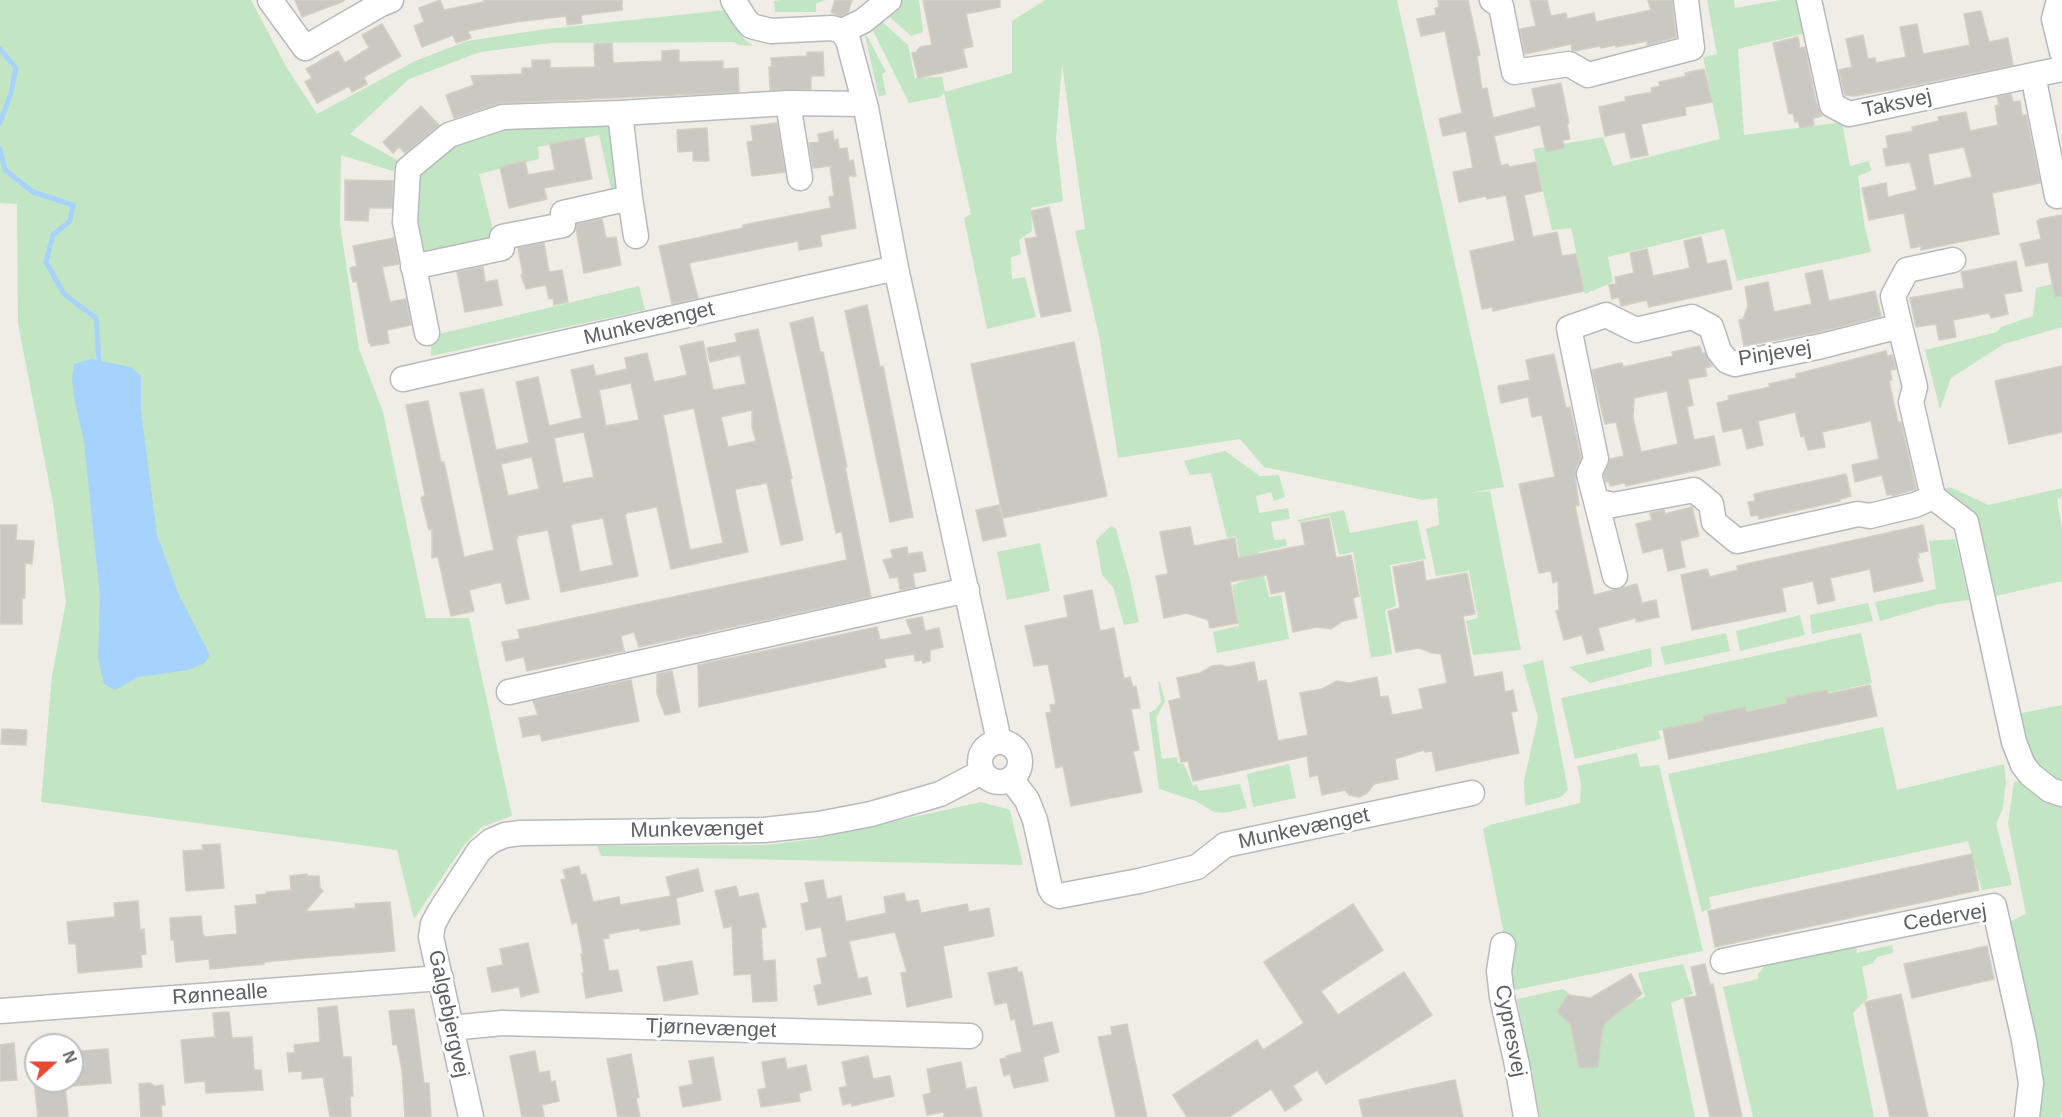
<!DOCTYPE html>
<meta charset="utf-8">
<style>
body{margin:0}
#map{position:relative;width:2062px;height:1117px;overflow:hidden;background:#efede5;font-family:Helvetica,sans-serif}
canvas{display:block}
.north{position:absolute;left:24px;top:1033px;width:60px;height:60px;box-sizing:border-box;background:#fff;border:2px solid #bebfc1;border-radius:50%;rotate:69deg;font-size:16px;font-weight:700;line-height:24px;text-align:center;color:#5c6065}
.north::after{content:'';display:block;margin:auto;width:21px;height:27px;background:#e64a33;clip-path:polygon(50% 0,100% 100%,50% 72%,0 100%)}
</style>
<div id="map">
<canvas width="2062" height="1117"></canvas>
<div class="north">N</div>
</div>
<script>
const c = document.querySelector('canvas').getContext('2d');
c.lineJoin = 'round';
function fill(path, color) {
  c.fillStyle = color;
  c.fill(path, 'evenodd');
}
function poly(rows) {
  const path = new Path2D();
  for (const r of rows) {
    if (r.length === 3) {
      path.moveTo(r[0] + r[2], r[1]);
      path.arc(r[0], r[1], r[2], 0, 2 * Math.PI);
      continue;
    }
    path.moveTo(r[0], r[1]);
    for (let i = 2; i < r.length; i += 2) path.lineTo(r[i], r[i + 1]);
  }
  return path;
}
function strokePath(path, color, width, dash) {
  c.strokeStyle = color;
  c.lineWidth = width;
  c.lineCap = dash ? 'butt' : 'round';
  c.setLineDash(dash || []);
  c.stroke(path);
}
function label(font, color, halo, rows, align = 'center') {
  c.font = font + ' Helvetica,sans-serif';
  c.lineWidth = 6;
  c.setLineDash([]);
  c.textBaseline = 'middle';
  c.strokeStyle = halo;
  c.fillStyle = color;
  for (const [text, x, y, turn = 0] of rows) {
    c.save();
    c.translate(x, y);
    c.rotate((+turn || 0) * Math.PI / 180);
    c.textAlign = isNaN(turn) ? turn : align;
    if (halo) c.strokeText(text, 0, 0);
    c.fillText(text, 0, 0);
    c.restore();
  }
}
fill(poly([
 [0,0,251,0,287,68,317,114,415,61,467,41,546,29,726,10,744,39,753,46,739,45,734,42,551,43,480,52,409,79,350,134,399,161,393,171,341,155,340,224,359,349,383,412,426,618,469,618,512,816,482,827,464,845,414,919,397,850,41,802,52,676,66,602,53,503,18,324,17,204,0,203],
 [780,0,825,0,816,4,816,12,775,12,774,1],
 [899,0,919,0,923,32,911,36,884,12],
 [1045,0,1397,0,1504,487,1469,493,1490,491,1521,650,1473,655,1466,621,1478,618,1469,571,1436,576,1426,529,1439,525,1437,498,1423,500,1264,467,1240,439,1118,458,1099,336,1075,231,1085,229,1062,64,1056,139,1063,201,1031,208,1032,231,1019,240,1021,254,1011,257,1012,279,1025,277,1036,317,987,329,964,218,971,214,944,93,940,97,909,103,871,27,879,19,908,45,915,78,942,77,945,92,1012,73,1012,21],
 [1707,0,1734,0,1735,8,1780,0,1802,0,1807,33,1738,49,1744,135,1842,122,1850,166,1869,161,1871,171,1858,176,1864,223,1871,252,1737,281,1724,229,1608,257,1613,282,1585,294,1571,228,1552,230,1533,149,1603,137,1613,166,1720,139,1703,57,1717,54],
 [865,36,867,36,886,72,882,74,886,94,879,97],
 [608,120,622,186,613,197,599,135,538,147,539,159,479,174,492,226,495,245,431,257,419,251,413,176,451,141,502,124],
 [2062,282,2062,327,2004,344,1951,378,1940,409,1925,350,1997,332,2001,327,2033,316,2036,288],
 [639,286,645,310,431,356,431,336],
 [1225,451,1260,476,1279,475,1285,497,1274,501,1271,492,1256,496,1259,513,1288,508,1290,519,1271,522,1274,540,1286,539,1287,546,1259,552,1269,597,1281,595,1289,639,1217,653,1213,632,1239,626,1232,585,1244,581,1236,536,1227,538,1211,473,1190,475,1184,461],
 [1950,487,1988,505,2062,488,2062,497,2057,499,2062,529,2062,581,1992,597,1940,490],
 [1344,510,1350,533,1417,520,1426,559,1390,565,1396,606,1385,610,1392,654,1371,658,1353,552,1339,555,1330,516,1299,522,1297,520],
 [1111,526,1116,529,1129,576,1139,622,1124,625,1113,587,1102,575,1096,540],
 [1955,539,1969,600,1939,604,1880,621,1875,602,1936,589,1929,541],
 [1040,543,1050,591,1007,600,997,552],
 [1868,603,1873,621,1812,634,1810,615],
 [1800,615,1805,635,1740,651,1736,631],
 [1726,633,1730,651,1665,665,1660,647],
 [1861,633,1872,683,1658,731,1661,739,1575,759,1561,698],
 [1651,648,1652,666,1590,683,1569,667],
 [1543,660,1568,790,1561,797,1525,806,1524,781,1538,718,1523,665],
 [1158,682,1160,682,1165,701,1156,718,1162,759,1177,757,1178,763,1184,764,1193,786,1197,785,1199,791,1240,784,1247,808,1224,813,1214,812,1196,801,1159,789,1149,713,1156,709,1161,702],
 [2062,705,2062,785,2031,767,2017,714],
 [1883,727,1897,790,2004,764,2006,782,2003,808,1996,824,2012,885,1982,890,1968,841,1709,897,1711,908,1702,912,1668,774],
 [1637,753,1640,767,1659,765,1703,951,1515,990,1483,829,1490,825,1580,803,1581,784,1577,766],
 [1289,764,1296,798,1253,807,1247,774],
 [2019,781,2027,789,2062,805,2062,1111,2060,1117,2032,1117,2005,924,2026,914,2008,823,2014,782],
 [981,802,1010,810,1023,865,601,856,597,846,765,845,815,839],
 [1855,937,1857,953,1892,945,1893,953,1877,957,1873,963,1862,967,1868,998,1853,1013,1874,1117,1753,1117,1723,987,1758,979,1758,974,1774,955],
 [1683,964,1693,994,1671,1003,1695,1117,1540,1117,1517,999,1563,989,1594,1014,1645,997,1638,973]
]), '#c2e6c3');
fill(poly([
 [91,359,131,367,141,376,141,410,157,535,179,595,210,655,205,663,188,670,139,677,115,690,104,684,98,658,100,597,84,442,74,397,72,379,74,364]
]), '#a6d3fe');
strokePath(poly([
 [0,49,16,68,11,93,0,123],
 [0,149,5,170,33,192,73,205,70,221,53,235,46,262,64,294,96,318,99,361]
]), '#a6d3fe', 5);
const building = poly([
 [295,0,344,0,344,1,302,17,295,0],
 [440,0,444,10,484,2,483,0,622,0,622,10,581,15,582,23,567,25,566,16,516,22,468,31,471,38,456,43,453,35,422,47,414,26,424,22,419,8,440,0],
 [835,0,852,0,848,13,841,16,831,12,835,0],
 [923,0,1000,0,1000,7,966,14,973,46,963,49,967,67,918,78,912,53,916,52,920,47,932,45,923,0],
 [1438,0,1468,0,1480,55,1477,56,1482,89,1487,88,1493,118,1536,107,1532,89,1561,83,1569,123,1567,124,1570,139,1563,140,1564,148,1546,152,1540,125,1494,136,1501,166,1508,164,1509,167,1536,162,1542,191,1524,195,1533,237,1557,232,1562,256,1576,254,1584,291,1493,311,1492,307,1482,309,1470,251,1515,241,1506,195,1487,199,1486,196,1459,202,1453,172,1473,168,1466,131,1443,136,1439,119,1462,113,1445,31,1421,36,1417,19,1436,15,1435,8,1439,7,1438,0],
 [1530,0,1547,0,1551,16,1566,13,1567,19,1594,13,1596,22,1651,10,1648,0,1672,0,1676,37,1647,45,1647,41,1616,47,1616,45,1601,48,1600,46,1575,51,1572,51,1571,44,1525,54,1520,29,1536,26,1530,0],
 [1981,11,1989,42,2008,38,2013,65,1895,89,1854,96,1845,95,1839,70,1852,67,1846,39,1863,35,1868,59,1875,58,1876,63,1906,57,1900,27,1917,24,1923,54,1970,45,1964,14,1981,11],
 [382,24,401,56,364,77,367,84,352,92,349,86,317,103,305,82,312,78,306,69,338,51,345,63,369,48,362,35,382,24],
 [1798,37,1800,48,1805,47,1816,102,1822,116,1813,118,1814,125,1800,128,1798,121,1795,122,1793,113,1789,114,1773,43,1798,37],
 [612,43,613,63,662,61,662,51,679,50,679,62,723,61,723,69,738,68,739,92,502,103,454,118,446,95,474,85,471,76,522,74,522,68,532,68,532,60,550,60,550,68,595,67,594,44,612,43],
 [807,52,823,52,824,76,811,76,811,89,770,90,769,67,772,67,771,58,807,56,807,52],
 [1704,69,1712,102,1685,107,1686,115,1641,124,1648,155,1631,158,1625,132,1605,136,1599,107,1626,101,1625,97,1652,92,1651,88,1660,86,1659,82,1686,76,1685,73,1704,69],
 [2011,94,2013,102,2020,101,2022,115,2026,115,2040,183,1992,193,1999,234,1921,250,1921,246,1911,248,1904,213,1869,220,1862,188,1886,183,1888,197,1917,190,1910,162,1886,166,1883,149,1888,148,1886,136,1913,131,1912,127,1939,121,1938,117,1966,112,1970,131,1998,125,1995,106,1999,105,1997,97,2011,94],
 [1964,147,1972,177,1934,186,1928,154,1964,147],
 [421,106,439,125,405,153,399,147,393,153,383,142,421,106],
 [777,123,785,172,752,176,747,142,753,141,751,126,777,123],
 [707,128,709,161,693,161,693,151,678,152,677,130,707,128],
 [833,131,834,140,838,139,839,149,847,148,849,161,853,160,856,176,848,176,856,228,820,235,822,246,799,250,798,241,689,263,698,298,672,304,659,246,743,228,743,225,831,208,829,197,834,196,830,166,813,168,809,143,819,142,818,134,833,131],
 [584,138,592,179,544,188,547,199,509,208,500,167,525,161,528,175,555,170,550,144,584,138],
 [345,180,393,181,392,208,369,208,368,221,345,220,345,180],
 [1049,207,1071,311,1041,317,1025,239,1037,237,1031,211,1049,207],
 [2062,215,2062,296,2055,297,2048,262,2026,266,2020,244,2041,239,2037,221,2040,219,2062,215],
 [602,219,606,238,616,237,621,265,584,273,576,229,577,224,602,219],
 [1701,237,1707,264,1726,260,1732,289,1649,307,1647,300,1621,306,1619,297,1612,299,1609,285,1616,284,1615,277,1634,273,1630,253,1647,249,1653,276,1690,268,1684,241,1701,237],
 [394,238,399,264,382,267,390,302,406,299,411,325,387,330,389,343,371,346,370,343,369,343,357,282,353,282,350,268,357,266,353,246,394,238],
 [544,243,549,272,562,270,568,302,554,305,553,298,549,299,546,285,526,289,521,275,523,275,518,248,544,243],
 [2016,261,2022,291,2004,294,2008,314,1991,318,1989,313,1953,320,1956,337,1939,340,1936,324,1916,327,1910,298,1964,288,1961,272,2016,261],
 [483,267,485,282,497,280,502,305,465,312,457,272,483,267],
 [1822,270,1829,301,1875,291,1881,316,1819,332,1744,346,1739,320,1743,319,1748,306,1745,287,1768,282,1774,312,1812,304,1805,274,1822,270],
 [867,305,880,367,883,366,913,517,890,522,845,311,867,305],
 [813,317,820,352,823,352,847,467,845,467,871,597,639,647,634,632,621,636,624,651,527,671,524,657,506,661,502,642,520,639,518,630,847,560,842,532,836,533,790,323,813,317],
 [758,329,792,478,790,479,803,540,781,545,767,483,736,489,735,491,748,552,671,569,657,507,627,513,625,515,638,576,561,592,548,530,517,536,518,538,516,539,529,599,506,604,501,582,469,590,474,611,451,616,438,557,432,558,432,529,429,530,421,498,425,495,406,405,428,401,441,462,444,462,464,557,494,550,460,393,483,389,496,450,529,443,516,382,538,377,549,426,582,418,571,370,593,365,596,376,627,369,625,358,647,353,654,382,687,375,680,346,703,341,713,390,746,384,740,355,710,362,707,348,737,342,735,334,758,329],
 [631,383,639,420,606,426,599,390,631,383],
 [694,408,723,543,690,550,663,415,694,408],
 [752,410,752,427,756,441,728,447,721,417,752,410],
 [584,432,594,477,563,483,554,438,584,432],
 [532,457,539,489,508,496,501,464,532,457],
 [603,518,613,565,580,572,571,526,572,524,603,518],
 [1074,342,1107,496,1003,518,971,364,1074,342],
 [1700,346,1702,353,1705,353,1712,366,1705,368,1707,376,1688,379,1693,405,1687,407,1694,440,1714,436,1720,465,1626,486,1625,483,1610,486,1609,481,1606,482,1604,475,1610,459,1624,456,1616,422,1605,424,1592,370,1612,365,1622,363,1623,367,1673,356,1672,352,1700,346],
 [1667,391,1678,444,1641,452,1633,418,1634,398,1667,391],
 [1886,351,1887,356,1892,355,1896,369,1890,370,1892,380,1889,381,1898,422,1901,422,1916,489,1892,496,1892,494,1887,495,1882,475,1855,482,1852,465,1879,459,1871,421,1822,432,1825,447,1808,450,1804,436,1801,437,1795,412,1758,421,1763,445,1747,449,1742,428,1723,432,1717,403,1729,400,1728,396,1770,387,1769,384,1796,378,1796,374,1886,351],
 [1554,354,1566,408,1570,407,1581,458,1576,468,1575,477,1579,505,1575,506,1594,595,1637,584,1642,603,1656,600,1659,617,1636,622,1636,618,1598,628,1604,650,1587,654,1582,635,1564,640,1556,611,1559,610,1558,581,1553,583,1551,571,1539,573,1519,484,1555,477,1542,415,1532,417,1528,397,1501,403,1498,386,1530,380,1526,360,1554,354],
 [2062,366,2062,432,2009,444,1995,381,2062,366],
 [1846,474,1851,496,1840,499,1840,501,1759,519,1758,515,1751,516,1748,502,1755,501,1754,494,1846,474],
 [999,505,1006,536,983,541,976,510,999,505],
 [1692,507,1699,536,1680,541,1685,567,1668,571,1663,548,1643,553,1636,524,1652,520,1650,513,1664,510,1665,514,1692,507],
 [1329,518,1336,558,1351,555,1359,596,1353,598,1357,618,1343,621,1331,629,1317,627,1293,632,1285,591,1271,594,1267,575,1230,582,1238,623,1210,628,1208,620,1187,613,1164,618,1156,576,1168,574,1160,532,1190,527,1194,546,1235,538,1238,558,1305,545,1301,523,1329,518],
 [0,525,17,525,16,540,34,541,32,564,25,563,25,598,22,598,22,624,0,624,0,525],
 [1923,525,1928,551,1918,553,1919,558,1917,558,1923,581,1874,592,1870,569,1830,578,1835,600,1818,604,1813,581,1782,588,1786,611,1692,630,1681,575,1707,569,1710,577,1738,570,1737,566,1923,525],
 [907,547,908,554,922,552,926,571,913,573,915,587,900,590,898,577,890,578,883,560,893,558,891,550,907,547],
 [1423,561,1426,581,1467,573,1475,614,1463,616,1474,677,1502,672,1505,692,1513,690,1517,711,1511,712,1519,753,1436,771,1432,751,1425,752,1424,750,1395,759,1398,779,1374,784,1367,793,1359,797,1349,795,1345,790,1322,795,1318,775,1310,777,1307,756,1193,781,1188,761,1181,762,1169,701,1181,698,1177,678,1200,673,1212,666,1221,665,1227,667,1254,662,1258,682,1266,680,1278,741,1308,735,1300,693,1322,689,1337,681,1349,683,1377,677,1380,697,1388,696,1392,715,1423,709,1419,689,1447,683,1441,654,1432,653,1419,648,1396,652,1388,611,1400,608,1393,567,1423,561],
 [1092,590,1100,631,1114,628,1124,679,1130,677,1133,687,1136,686,1140,708,1131,709,1139,750,1133,751,1142,792,1071,806,1063,766,1056,768,1046,713,1051,712,1050,705,1056,704,1048,664,1034,666,1025,626,1068,617,1064,596,1092,590],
 [922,617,925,631,939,628,943,647,930,650,930,661,923,663,922,660,915,661,914,654,884,659,886,667,699,707,698,665,877,627,880,640,912,634,906,620,922,617],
 [672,671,680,712,665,715,657,694,657,674,672,671],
 [631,680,639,721,542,741,540,734,523,737,519,718,538,715,533,701,631,680],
 [1870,685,1877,716,1669,759,1663,729,1704,721,1703,716,1745,707,1746,712,1787,703,1786,698,1827,690,1828,694,1870,685],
 [2,729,27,730,26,745,1,744,2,729],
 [220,844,224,888,186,891,183,851,203,850,202,845,220,844],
 [1972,854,1979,890,1715,947,1708,911,1972,854],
 [579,866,581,875,586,874,593,902,619,897,620,905,671,896,666,877,698,869,703,891,676,898,680,924,640,931,640,928,609,934,609,938,603,939,609,971,618,970,622,991,586,998,582,973,584,973,581,954,583,954,577,922,572,924,561,880,566,879,563,870,579,866],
 [307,874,307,876,319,876,320,888,323,891,305,912,356,908,355,904,390,902,395,951,306,958,264,962,264,964,210,969,209,959,176,962,174,940,171,940,170,918,201,916,203,934,205,937,237,934,235,906,257,904,256,895,266,894,266,892,291,890,290,876,307,874],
 [823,880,827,899,841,896,846,922,886,913,884,897,904,893,906,902,918,900,921,913,967,904,969,912,989,908,994,936,943,946,952,997,907,1007,901,973,907,972,895,932,849,941,858,979,867,977,871,994,818,1005,814,986,822,984,817,959,827,957,821,927,806,930,801,904,809,902,805,883,823,880],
 [736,886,739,897,758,893,766,927,761,928,763,961,775,960,777,1001,753,1002,751,974,734,975,732,926,724,928,715,891,736,886],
 [138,901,140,930,144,929,146,954,141,955,142,967,78,973,76,944,69,944,67,922,115,917,114,903,138,901],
 [1353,904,1383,950,1321,991,1338,1015,1404,972,1432,1015,1326,1084,1317,1070,1293,1086,1302,1100,1285,1111,1271,1089,1229,1117,1187,1117,1173,1095,1257,1040,1263,1050,1304,1023,1264,962,1353,904],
 [528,943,539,992,521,997,519,987,492,992,487,968,503,965,500,949,528,943],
 [1987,946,1994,979,1912,998,1904,964,1987,946],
 [692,961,698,994,664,1001,657,967,692,961],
 [1705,964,1710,985,1713,984,1742,1117,1710,1117,1684,998,1697,996,1691,967,1705,964],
 [1017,967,1018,972,1022,972,1033,1026,1052,1022,1059,1052,1043,1057,1048,1081,1014,1088,1010,1074,1004,1076,1000,1059,1007,1058,1006,1056,1022,1052,1015,1019,1011,1020,1007,1002,995,1005,988,973,1017,967],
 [1631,974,1642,994,1605,1023,1602,1031,1598,1067,1579,1068,1571,1025,1557,1012,1568,995,1591,998,1631,974],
 [1901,994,1928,1117,1890,1117,1865,1002,1901,994],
 [337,1006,343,1057,351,1057,353,1096,350,1096,351,1117,330,1117,323,1077,302,1079,302,1071,289,1072,287,1053,295,1053,294,1045,320,1042,318,1008,337,1006],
 [414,1009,424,1083,429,1083,431,1117,405,1117,402,1070,397,1044,393,1045,389,1011,414,1009],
 [229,1012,232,1038,252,1037,254,1070,261,1070,263,1090,206,1093,205,1081,185,1083,181,1040,215,1037,213,1013,229,1012],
 [1127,1024,1147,1117,1116,1117,1098,1037,1112,1035,1111,1027,1127,1024],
 [14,1043,17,1080,0,1081,0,1045,14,1043],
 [108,1049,111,1083,72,1086,72,1054,77,1053,77,1051,108,1049],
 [535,1051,539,1073,549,1071,551,1082,555,1081,559,1101,542,1105,544,1117,522,1117,510,1056,535,1051],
 [631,1054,639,1097,636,1098,640,1117,618,1117,607,1059,631,1054],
 [868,1056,873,1079,890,1076,894,1096,852,1106,851,1103,843,1105,839,1088,847,1086,842,1062,868,1056],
 [713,1057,721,1100,683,1107,679,1087,693,1084,689,1061,713,1057],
 [785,1058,787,1069,806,1065,811,1090,799,1093,800,1101,761,1107,758,1090,766,1088,762,1062,785,1058],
 [961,1062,966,1089,976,1087,982,1117,944,1117,944,1112,927,1115,923,1095,931,1093,927,1069,961,1062],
 [1455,1080,1463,1117,1363,1117,1359,1100,1455,1080],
 [34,1081,65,1081,68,1117,38,1117,34,1081],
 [150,1083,155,1086,163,1085,165,1105,161,1105,162,1117,141,1117,139,1084,150,1083]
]);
fill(building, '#cac8c2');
strokePath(building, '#d3cfc3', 1.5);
const minor = poly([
 [270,0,305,48,379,5,391,0],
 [733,0,745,19,751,26,771,31,832,28,842,31,848,40,866,108,896,268,999,741],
 [1492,0,1501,6,1514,72,1569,64,1588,75,1692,48,1686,0],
 [1809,0,1832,105,1849,114,2062,69],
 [2059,0,2054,19,2062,52],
 [842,31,863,21,889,0],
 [2033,75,2057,196,2062,195],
 [788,103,800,178],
 [630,198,636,236],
 [413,267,502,248,502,237,563,225,563,213,630,198,620,113],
 [1900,326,1893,296,1907,270,1953,260],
 [427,333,405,222,408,169,449,135,503,117,620,113,788,103,865,104],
 [403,379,896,268],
 [1933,497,1915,505,1870,516,1858,514,1737,541,1714,522,1711,504,1694,490,1613,505,1596,501,1589,474,1596,459,1569,328,1606,315,1636,330,1692,317,1711,327,1719,351,1727,361,1735,364,1822,346,1900,326,1915,387,1911,402,1933,497,1966,522,2014,742,2023,765,2031,775,2050,790,2062,794],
 [1596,501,1615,576],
 [509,692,967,590],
 [1000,762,20],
 [1011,779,1027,800,1035,820,1050,888,1053,893,1059,896,1139,881,1197,867,1225,845,1472,793],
 [1503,945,1499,971,1502,997,1517,1065,1526,1117],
 [1723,961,1994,906,2024,1040,2031,1083,2027,1117],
 [0,1011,441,978],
 [451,1028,502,1023,970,1036],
 [471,1117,431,937,433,924,440,911,479,851,491,841,505,835,521,833,764,830,819,824,871,814,940,794,982,772]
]);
strokePath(minor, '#b7babe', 27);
strokePath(minor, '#fff', 24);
label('21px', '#5c6065', '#fff', [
 ["Taksvej",1897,104,-12],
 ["Munkevænget",649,324,-13],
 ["Pinjevej",1775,354,-9],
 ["Munkevænget",1304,829,-12],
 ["Munkevænget",697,830,-1],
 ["Cedervej",1945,918,-9],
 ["Rønnealle",220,995,-4],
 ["Galgebjergvej",448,1014,78],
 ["Tjørnevænget",711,1029,2],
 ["Cypresvej",1510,1031,79]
]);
</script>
